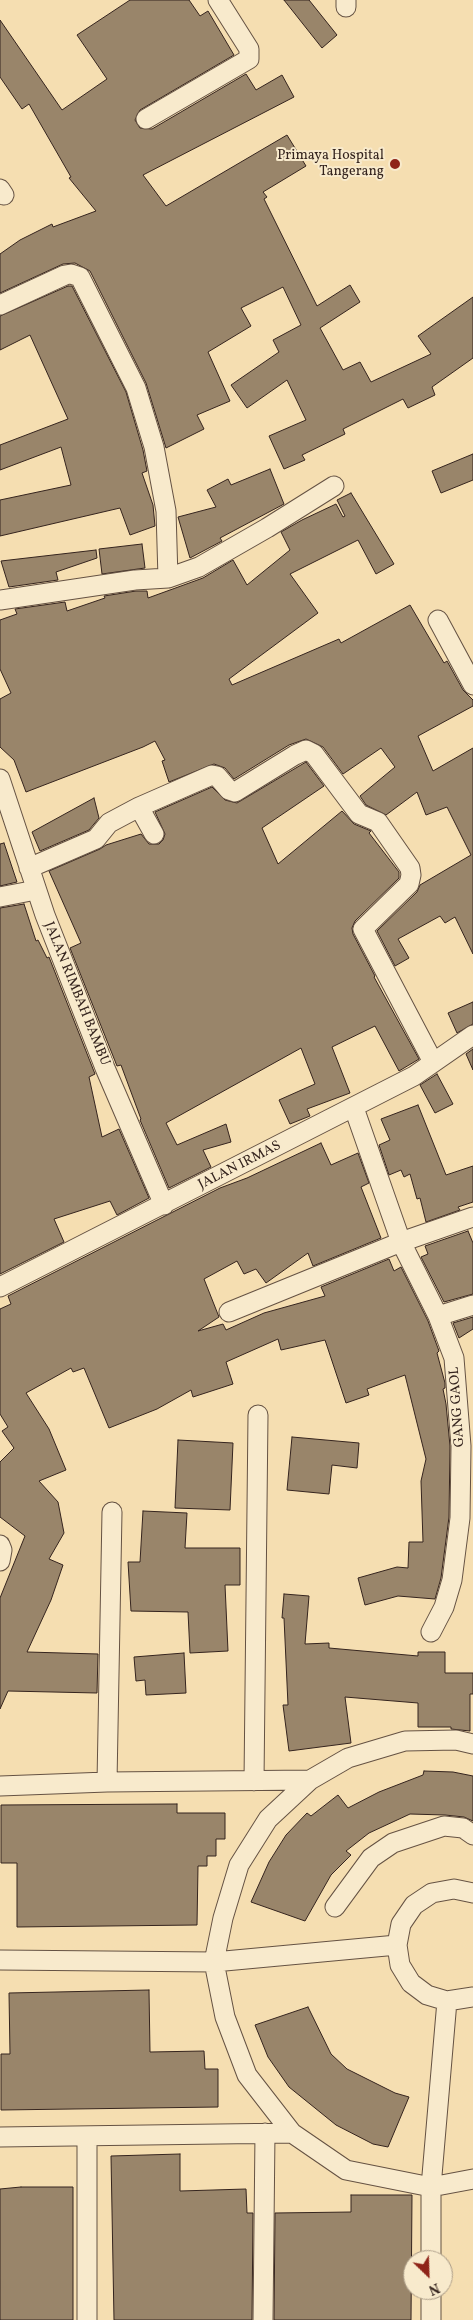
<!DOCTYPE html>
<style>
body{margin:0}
#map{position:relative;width:473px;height:2320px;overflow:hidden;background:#f5deb1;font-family:Vollkorn,serif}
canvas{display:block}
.north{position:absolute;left:403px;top:2250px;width:50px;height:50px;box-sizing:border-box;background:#f8eacc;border:1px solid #aa9b86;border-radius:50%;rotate:156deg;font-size:14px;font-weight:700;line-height:20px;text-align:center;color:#35241e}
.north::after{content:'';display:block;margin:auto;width:18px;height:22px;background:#8f2418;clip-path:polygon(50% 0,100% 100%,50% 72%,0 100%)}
</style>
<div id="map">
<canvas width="473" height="2320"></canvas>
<div class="north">N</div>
</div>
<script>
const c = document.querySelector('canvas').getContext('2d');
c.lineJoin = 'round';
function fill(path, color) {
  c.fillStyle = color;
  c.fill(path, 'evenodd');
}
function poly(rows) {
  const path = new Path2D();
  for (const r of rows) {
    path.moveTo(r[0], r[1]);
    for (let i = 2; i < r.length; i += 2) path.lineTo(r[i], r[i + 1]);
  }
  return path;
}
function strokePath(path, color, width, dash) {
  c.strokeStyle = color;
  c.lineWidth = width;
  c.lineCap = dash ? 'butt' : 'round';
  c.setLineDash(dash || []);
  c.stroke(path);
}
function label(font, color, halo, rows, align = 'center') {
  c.font = font + ' Vollkorn,serif';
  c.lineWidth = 4;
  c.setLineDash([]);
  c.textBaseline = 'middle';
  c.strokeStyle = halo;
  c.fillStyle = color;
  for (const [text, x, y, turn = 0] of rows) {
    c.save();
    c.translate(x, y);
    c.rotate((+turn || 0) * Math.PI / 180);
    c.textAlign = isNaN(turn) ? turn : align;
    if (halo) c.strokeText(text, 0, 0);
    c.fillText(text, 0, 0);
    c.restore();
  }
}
const building = poly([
 [130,0,189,0,200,16,208,11,234,55,140,110,135,120,140,128,152,129,246,74,256,90,282,75,294,97,143,175,166,206,287,135,306,166,263,192,267,197,264,199,317,306,350,285,360,302,320,328,343,370,360,362,371,382,431,354,418,336,473,297,473,358,432,387,435,395,408,408,403,399,343,429,345,434,302,455,305,460,284,469,269,436,306,420,287,380,247,408,231,385,279,352,273,340,301,325,283,287,241,308,251,326,208,352,230,401,197,415,204,429,166,448,146,383,90,271,75,263,63,264,0,293,0,254,20,240,52,224,53,227,96,211,69,178,71,177,29,104,22,109,0,77,0,20,62,110,107,79,77,35,130,0],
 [284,0,309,0,337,35,322,48,284,0],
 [68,286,72,286,126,392,143,450,147,471,142,473,153,505,155,526,130,535,120,508,0,536,0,500,71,485,61,447,0,470,0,445,68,419,30,335,0,350,0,316,68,286],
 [473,454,473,480,441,493,432,471,473,454],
 [270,469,284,504,220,538,222,541,190,558,178,517,216,507,207,490,228,479,231,485,270,469],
 [351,493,394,564,376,574,358,540,290,574,318,613,229,679,232,685,339,639,341,643,410,605,444,663,447,661,463,690,473,700,473,706,418,736,433,771,473,748,473,954,455,917,445,923,440,916,398,939,409,958,395,966,377,931,417,892,420,885,471,855,447,807,426,815,417,792,386,815,366,805,360,796,395,767,381,748,343,774,323,747,306,739,289,745,234,779,225,768,214,764,169,782,162,761,165,760,155,741,143,747,26,792,14,760,0,747,0,699,11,693,0,669,0,620,17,614,15,609,65,602,67,611,105,598,104,596,136,591,147,591,148,598,203,578,233,560,247,585,290,550,281,532,302,520,336,504,343,517,345,516,337,500,351,493],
 [142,544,145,568,102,574,99,549,142,544],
 [96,550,97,558,56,572,58,580,9,587,1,561,96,550],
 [306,762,324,786,262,828,278,864,342,811,354,824,371,831,369,833,399,872,399,878,355,921,352,928,353,934,375,976,374,977,419,1059,399,1071,375,1026,332,1047,350,1093,307,1109,310,1116,290,1124,279,1100,315,1084,301,1048,166,1123,177,1145,226,1124,231,1142,203,1150,211,1167,169,1188,140,1120,141,1119,121,1065,117,1066,70,948,81,943,49,871,100,849,106,845,141,834,149,844,159,844,163,840,165,834,155,812,212,787,225,800,237,803,306,762],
 [94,798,99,818,89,830,40,851,32,832,94,798],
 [4,843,17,882,0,886,0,844,4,843],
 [24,904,36,941,38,940,47,958,49,957,95,1074,89,1077,102,1137,119,1129,149,1198,117,1215,110,1201,54,1219,64,1242,0,1274,0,908,24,904],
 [473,1002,473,1024,457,1033,448,1013,473,1002],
 [473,1049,473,1070,466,1054,473,1049],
 [437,1074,453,1104,435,1113,420,1085,437,1074],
 [418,1105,446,1175,473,1166,473,1202,458,1207,460,1210,426,1222,420,1198,417,1199,410,1174,404,1177,401,1170,389,1175,379,1145,390,1140,381,1119,418,1105],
 [321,1143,331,1165,358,1153,369,1183,361,1187,381,1238,313,1266,308,1253,266,1283,256,1269,244,1274,237,1261,204,1279,219,1317,198,1331,223,1324,226,1330,264,1313,325,1296,321,1287,389,1259,394,1271,401,1267,428,1321,439,1351,437,1353,445,1383,445,1388,443,1389,446,1404,450,1446,449,1517,441,1578,435,1599,398,1596,365,1605,358,1578,397,1567,408,1568,409,1542,423,1542,421,1481,426,1459,405,1375,367,1389,369,1395,346,1403,325,1340,281,1350,278,1339,226,1362,233,1384,193,1397,191,1390,157,1409,109,1428,84,1368,73,1372,71,1368,26,1393,49,1429,66,1470,39,1481,58,1502,64,1533,49,1559,63,1565,51,1600,27,1652,98,1654,97,1693,8,1691,0,1709,0,1598,25,1536,0,1517,0,1462,14,1448,2,1431,8,1427,0,1414,0,1309,11,1304,8,1296,220,1188,247,1178,321,1143],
 [468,1231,473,1243,473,1294,444,1302,421,1257,428,1254,425,1246,468,1231],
 [473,1317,473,1329,459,1338,453,1323,473,1317],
 [292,1437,359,1443,357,1468,332,1465,329,1494,287,1490,292,1437],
 [178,1440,233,1443,230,1510,175,1508,178,1440],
 [143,1511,187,1513,185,1548,240,1548,240,1585,225,1585,228,1651,190,1653,188,1612,131,1611,128,1562,140,1562,143,1511],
 [284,1594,309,1596,305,1644,329,1643,329,1648,418,1656,418,1652,445,1652,445,1673,473,1673,473,1694,470,1694,470,1731,451,1729,451,1727,418,1727,418,1703,345,1697,351,1743,289,1751,283,1705,288,1705,284,1618,282,1618,284,1594],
 [184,1653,186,1693,146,1695,145,1680,136,1681,134,1657,184,1653],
 [424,1771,453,1772,473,1776,473,1821,464,1817,445,1815,410,1814,369,1833,346,1851,351,1855,331,1875,305,1921,251,1902,269,1862,286,1835,307,1813,311,1816,338,1795,348,1808,379,1792,423,1775,424,1771],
 [177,1804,177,1813,225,1813,225,1839,216,1839,216,1856,207,1856,207,1866,198,1866,197,1925,17,1927,17,1863,1,1863,1,1805,177,1804],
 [149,1990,150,2052,204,2051,205,2069,218,2069,218,2107,1,2110,1,2054,10,2054,9,1993,149,1990],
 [308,2007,331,2054,347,2069,395,2093,409,2097,388,2147,373,2144,336,2125,289,2087,268,2057,255,2025,308,2007],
 [180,2154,180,2191,246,2189,247,2213,253,2213,252,2320,114,2320,111,2156,180,2154],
 [21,2187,73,2187,73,2320,0,2320,0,2189,21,2187],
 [351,2195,412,2195,411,2320,274,2320,275,2213,351,2212,351,2195]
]);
fill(building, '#99856a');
strokePath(building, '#35241e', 1);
const street = poly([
 [346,7,346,0],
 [146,119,249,59,249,49,218,0],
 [0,189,4,195],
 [0,305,65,275,71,274,80,277,136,388,154,447,166,511,168,578],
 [0,600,135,580,168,578,199,567,267,528,334,486],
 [438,620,473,685],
 [0,779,45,915,105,1068,164,1205],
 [139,807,212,775,217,776,229,790,235,792,295,755,306,750,314,754,359,814,378,822,410,868,411,875,409,884,363,929,433,1062],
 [29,868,96,839,109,823,139,807,154,834],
 [0,897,36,890],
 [354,1108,401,1242,438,1316,454,1358,461,1446,460,1518,452,1580,444,1607,431,1632],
 [0,1287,414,1076,473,1035],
 [229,1312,401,1242,473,1217],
 [438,1316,473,1305],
 [0,1545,2,1550,0,1561],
 [473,1744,456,1740,405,1741,348,1758,310,1780,268,1819,239,1865,223,1918,214,1962,225,2017,247,2075,292,2133,346,2170,431,2187,473,2179],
 [254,1781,258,1415],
 [107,1782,112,1512],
 [0,1786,107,1782,310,1780],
 [473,1893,454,1889,432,1893,414,1905,401,1924,397,1945,400,1965,411,1983,427,1995,447,2001,473,1997],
 [335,1907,371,1858,393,1843,444,1826,463,1828,473,1835],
 [0,1960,214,1962,397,1945],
 [87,2136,87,2320],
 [0,2137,292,2133],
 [431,2260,431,2187,447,2001],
 [431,2290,431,2320],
 [263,2320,265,2133]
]);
strokePath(street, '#655243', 21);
strokePath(street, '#f8eacc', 19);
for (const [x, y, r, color] of [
 [395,164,6,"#8f2418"]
]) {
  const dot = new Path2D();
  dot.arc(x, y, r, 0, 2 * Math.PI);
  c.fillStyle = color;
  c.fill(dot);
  strokePath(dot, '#f8eacc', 2);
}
label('14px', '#35241e', '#f8eacc', [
 ["Primaya Hospital",384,156],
 ["Tangerang",384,172]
], 'right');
label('14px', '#35241e', '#f8eacc', [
 ["JALAN RIMBAH BAMBU",76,994,68],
 ["JALAN IRMAS",240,1166,-27],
 ["GANG GAOL",458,1407,-94]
]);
</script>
